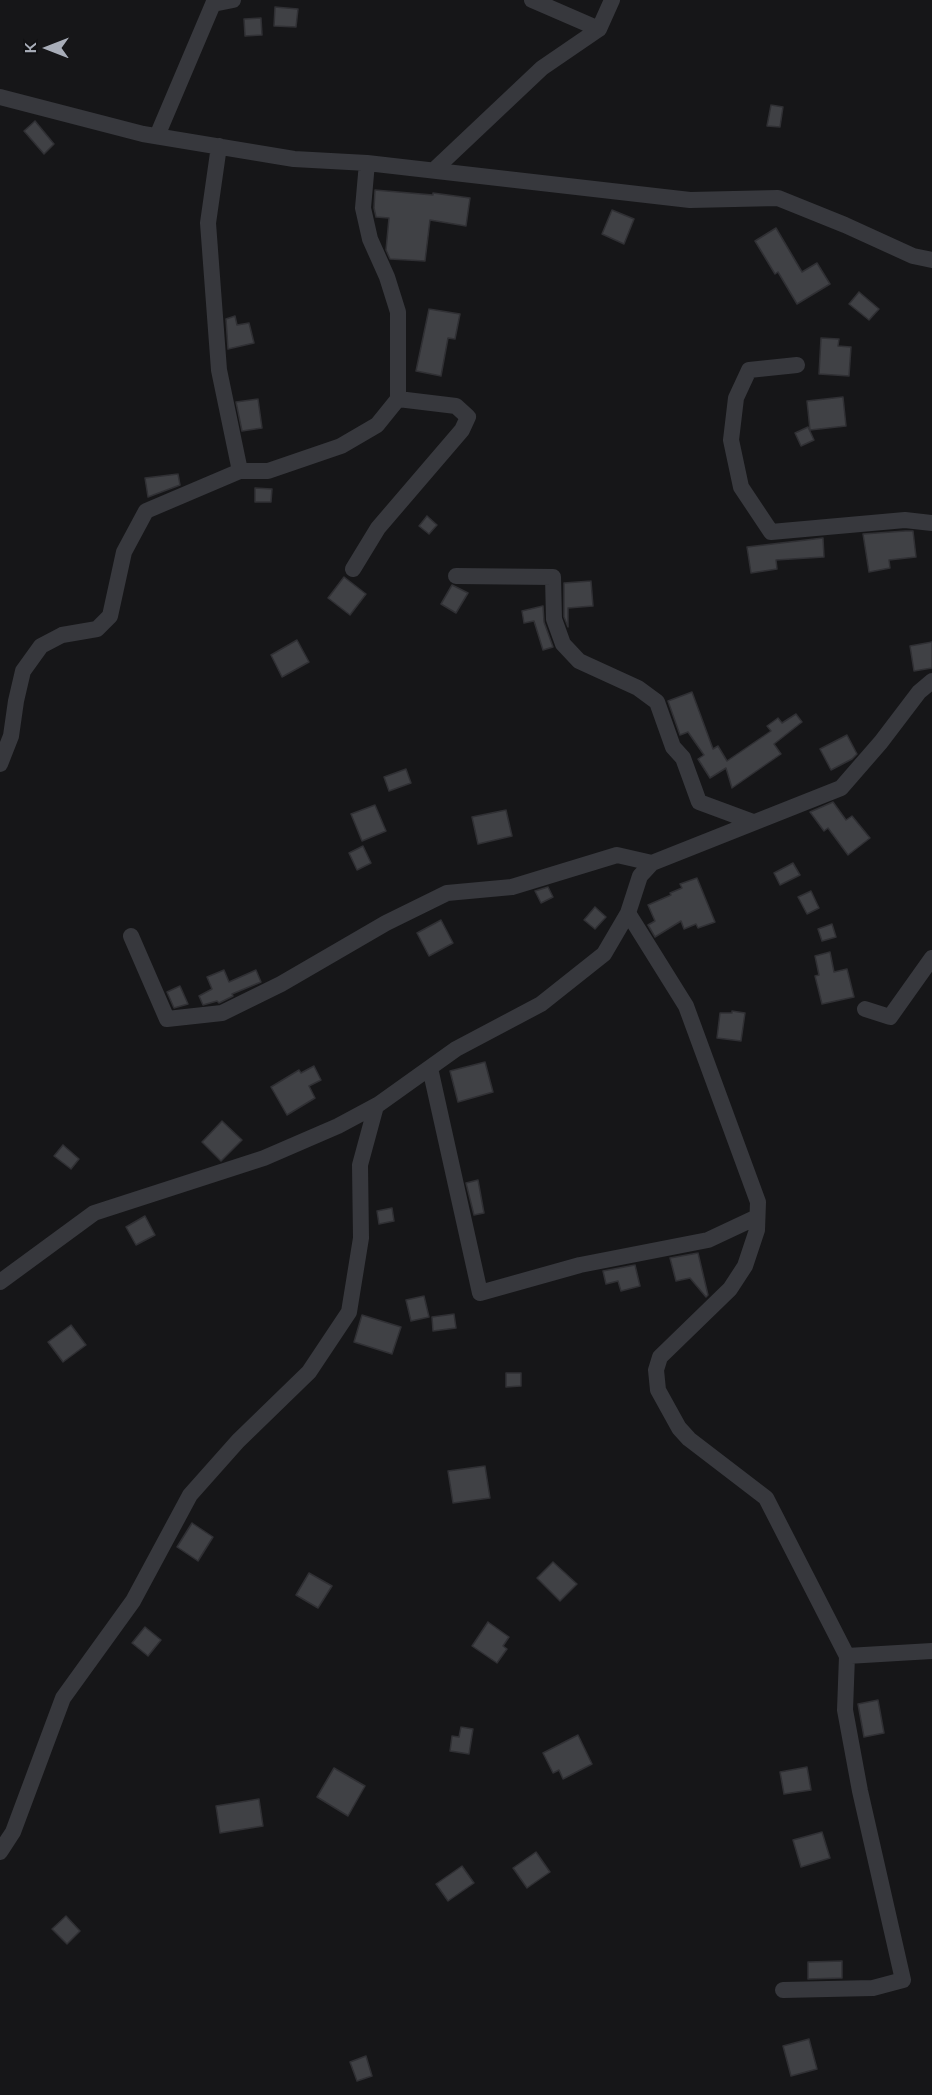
<!DOCTYPE html>
<style>
body{margin:0}
#map{position:relative;width:932px;height:2095px;overflow:hidden;background:#161618;font-family:Lato,sans-serif}
canvas{display:block}
.north{position:absolute;left:18px;top:18px;width:60px;height:60px;-webkit-text-stroke:4px #111113;paint-order:stroke;rotate:270deg;font-size:16px;font-weight:700;line-height:24px;text-align:center;color:#a8adb8}
.north::after{content:'';display:block;margin:auto;width:21px;height:27px;background:#a8adb8;clip-path:polygon(50% 0,100% 100%,50% 72%,0 100%)}
</style>
<div id="map">
<canvas width="932" height="2095"></canvas>
<div class="north">K</div>
</div>
<script>
const c = document.querySelector('canvas').getContext('2d');
c.lineJoin = 'round';
function fill(path, color) {
  c.fillStyle = color;
  c.fill(path, 'evenodd');
}
function poly(rows) {
  const path = new Path2D();
  for (const r of rows) {
    path.moveTo(r[0], r[1]);
    for (let i = 2; i < r.length; i += 2) path.lineTo(r[i], r[i + 1]);
  }
  return path;
}
function strokePath(path, color, width, dash) {
  c.strokeStyle = color;
  c.lineWidth = width;
  c.lineCap = dash ? 'butt' : 'round';
  c.setLineDash(dash || []);
  c.stroke(path);
}
const building = poly([
 [275,7,298,9,296,27,274,26,275,7],
 [261,18,262,35,245,36,244,19,261,18],
 [771,105,783,107,780,127,767,126,771,105],
 [35,121,54,144,44,154,24,131,35,121],
 [375,190,433,195,433,193,470,198,466,226,430,220,425,261,390,259,386,250,389,218,376,217,374,208,375,190],
 [612,210,634,219,624,244,602,234,612,210],
 [776,228,802,272,817,263,830,284,797,304,778,272,775,274,755,241,776,228],
 [859,292,879,309,869,320,849,304,859,292],
 [429,309,460,314,455,339,448,338,441,376,416,371,429,309],
 [235,316,237,325,249,323,254,343,228,349,226,319,235,316],
 [821,338,839,339,838,346,851,347,849,376,819,374,821,338],
 [843,397,846,426,810,430,807,401,843,397],
 [258,399,262,428,242,431,236,402,258,399],
 [808,427,814,440,801,446,795,433,808,427],
 [178,474,180,485,148,497,145,478,178,474],
 [255,488,272,489,271,502,255,502,255,488],
 [427,516,437,525,429,534,419,526,427,516],
 [905,531,913,531,916,557,889,560,890,568,869,572,863,534,905,531],
 [823,538,824,557,776,560,777,569,751,573,747,547,823,538],
 [344,577,366,594,350,615,328,598,344,577],
 [591,581,593,606,568,608,568,627,564,617,564,583,591,581],
 [452,585,468,593,456,613,441,604,452,585],
 [543,606,544,622,553,647,543,650,534,621,524,623,522,611,543,606],
 [297,640,309,662,282,677,271,655,297,640],
 [932,642,932,668,914,671,910,646,932,642],
 [692,692,713,749,718,746,727,761,771,731,767,726,778,718,782,723,796,714,802,722,774,744,781,754,732,788,726,768,710,778,698,759,704,755,688,732,680,735,668,701,692,692],
 [847,735,857,754,852,759,831,770,820,749,847,735],
 [406,769,411,783,389,791,384,777,406,769],
 [833,802,846,820,852,816,870,838,848,855,828,828,824,831,810,812,833,802],
 [375,805,386,831,362,841,351,814,375,805],
 [506,810,512,836,478,844,472,817,506,810],
 [363,846,371,863,357,870,349,853,363,846],
 [793,863,800,875,780,885,774,873,793,863],
 [697,878,715,922,698,928,696,924,684,929,681,921,655,937,648,925,655,921,648,905,671,895,670,893,682,888,680,884,697,878],
 [548,887,553,897,541,903,535,891,548,887],
 [811,891,819,908,807,914,798,897,811,891],
 [595,907,606,917,595,929,584,920,595,907],
 [441,920,453,943,429,956,417,933,441,920],
 [832,924,836,937,822,941,818,929,832,924],
 [830,952,834,972,847,969,854,997,822,1004,815,976,819,975,815,956,830,952],
 [224,970,229,982,256,970,261,982,232,994,233,996,219,1003,217,1001,203,1005,199,996,212,989,207,977,224,970],
 [180,986,188,1004,174,1008,167,992,180,986],
 [732,1011,745,1013,741,1041,717,1038,720,1013,732,1013,732,1011],
 [485,1062,493,1092,458,1102,450,1071,485,1062],
 [314,1066,321,1080,309,1086,315,1098,287,1115,271,1087,299,1070,301,1073,314,1066],
 [222,1121,242,1140,221,1161,202,1142,222,1121],
 [63,1145,79,1159,71,1169,54,1156,63,1145],
 [478,1180,484,1213,474,1215,466,1183,478,1180],
 [392,1208,394,1221,379,1224,377,1211,392,1208],
 [145,1216,155,1235,136,1245,126,1227,145,1216],
 [698,1253,708,1295,706,1297,690,1278,676,1281,670,1258,698,1253],
 [635,1265,640,1286,621,1291,618,1281,606,1284,603,1271,635,1265],
 [424,1296,429,1317,411,1321,406,1300,424,1296],
 [454,1314,456,1328,433,1331,432,1317,454,1314],
 [362,1315,401,1327,392,1354,354,1342,362,1315],
 [71,1325,86,1345,63,1362,48,1342,71,1325],
 [506,1373,521,1373,521,1386,506,1387,506,1373],
 [485,1466,490,1498,453,1503,448,1471,485,1466],
 [192,1523,213,1537,198,1561,177,1547,192,1523],
 [553,1562,577,1584,560,1601,537,1578,553,1562],
 [309,1573,332,1586,318,1608,296,1595,309,1573],
 [488,1622,509,1637,503,1646,507,1649,497,1663,472,1646,488,1622],
 [145,1627,161,1640,148,1656,132,1643,145,1627],
 [878,1700,884,1733,864,1737,858,1704,878,1700],
 [461,1727,473,1729,469,1754,450,1751,452,1736,459,1737,461,1727],
 [578,1735,592,1764,563,1779,559,1770,553,1773,543,1753,578,1735],
 [807,1767,811,1790,784,1794,780,1772,807,1767],
 [334,1768,365,1786,348,1816,317,1797,334,1768],
 [259,1799,263,1826,220,1833,216,1806,259,1799],
 [822,1832,830,1858,801,1867,793,1840,822,1832],
 [536,1852,550,1872,527,1888,513,1868,536,1852],
 [462,1866,474,1883,448,1901,436,1884,462,1866],
 [66,1916,80,1931,67,1944,52,1929,66,1916],
 [842,1961,842,1978,808,1979,808,1962,842,1961],
 [809,2039,817,2069,791,2076,783,2046,809,2039],
 [366,2056,372,2076,357,2081,350,2062,366,2056]
]);
fill(building, '#404145');
strokePath(building, '#303034', 1.5);
strokePath(poly([
 [532,0,599,29],
 [0,97,143,134,294,159,367,163,690,200,778,198,845,225,913,256,932,260],
 [157,136,213,4,233,0],
 [219,146,208,223,219,370,240,471],
 [434,170,542,68,599,29,612,0],
 [797,365,749,370,736,398,731,440,741,487,771,532,905,520,932,523],
 [353,569,378,528,462,430,468,417,456,406,398,399],
 [456,576,553,577,554,619,563,644,579,661,638,688,657,702,673,747,683,758,699,802,753,822],
 [0,764,11,736,16,701,23,671,41,646,62,635,97,629,110,616,124,552,146,511,240,471,268,471,341,446,377,425,398,399,398,312,387,277,370,239,363,208,367,163],
 [628,913,686,1006,758,1202,757,1230,745,1266,730,1289,660,1357,656,1370,658,1390,679,1428,689,1439,766,1498,847,1656,845,1710,860,1791,903,1980,873,1988,783,1990],
 [131,936,167,1019,222,1013,281,984,386,923,447,893,512,887,617,855,652,863],
 [865,1009,890,1017,932,958],
 [430,1068,480,1293,580,1265,708,1240,757,1217],
 [0,1282,94,1213,264,1158,338,1126,379,1104,456,1049,541,1004,604,954,628,913,640,876,652,863,841,788,881,742,919,692,932,681],
 [847,1656,932,1651],
 [0,1852,13,1832,63,1698,133,1601,190,1495,238,1441,309,1372,349,1312,361,1238,360,1165,376,1106]
]), '#37383d', 16);
</script>
